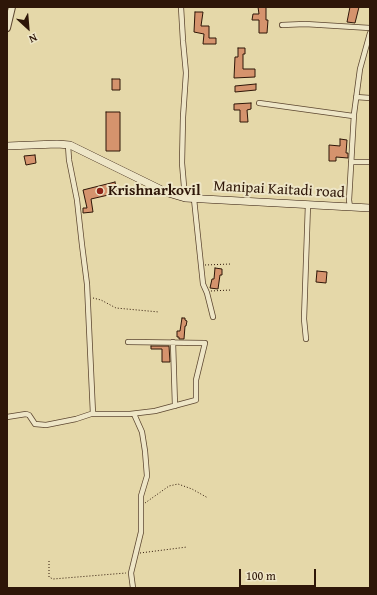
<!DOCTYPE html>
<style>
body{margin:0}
#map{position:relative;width:377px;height:595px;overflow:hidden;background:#e5d8a9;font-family:"Gentium Book Plus",serif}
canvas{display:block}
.frame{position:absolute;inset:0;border:8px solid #2e1608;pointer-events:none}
.north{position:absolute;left:8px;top:8px;width:40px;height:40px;-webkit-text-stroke:3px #eee6c7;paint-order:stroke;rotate:154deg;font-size:11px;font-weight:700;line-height:16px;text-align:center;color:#2e1608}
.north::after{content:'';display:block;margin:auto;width:14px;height:18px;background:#2e1608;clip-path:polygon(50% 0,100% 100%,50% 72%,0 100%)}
.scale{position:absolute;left:239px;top:569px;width:77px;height:18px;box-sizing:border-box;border:2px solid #2e1608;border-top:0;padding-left:5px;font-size:12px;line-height:14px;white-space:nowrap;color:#2e1608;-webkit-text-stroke:3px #eee6c7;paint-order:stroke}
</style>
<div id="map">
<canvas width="377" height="595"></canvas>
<div class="frame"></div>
<div class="north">N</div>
<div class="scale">100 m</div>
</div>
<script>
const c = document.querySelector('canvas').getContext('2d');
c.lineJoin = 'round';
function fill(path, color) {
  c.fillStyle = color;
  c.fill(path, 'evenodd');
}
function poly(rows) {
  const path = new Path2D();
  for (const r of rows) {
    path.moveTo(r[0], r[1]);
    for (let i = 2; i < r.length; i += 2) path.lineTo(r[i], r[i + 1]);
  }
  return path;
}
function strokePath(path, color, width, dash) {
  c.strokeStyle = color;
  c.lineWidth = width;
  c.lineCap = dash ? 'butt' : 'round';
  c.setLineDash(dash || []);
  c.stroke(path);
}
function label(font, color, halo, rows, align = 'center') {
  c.font = font + ' "Gentium Book Plus",serif';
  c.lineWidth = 4;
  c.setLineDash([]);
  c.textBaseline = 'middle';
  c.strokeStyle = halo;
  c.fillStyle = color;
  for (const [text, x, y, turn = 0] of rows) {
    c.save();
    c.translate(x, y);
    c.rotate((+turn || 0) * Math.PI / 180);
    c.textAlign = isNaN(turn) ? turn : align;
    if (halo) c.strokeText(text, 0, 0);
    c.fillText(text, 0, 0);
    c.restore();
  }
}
const building = poly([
 [258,7,266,7,266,20,268,20,267,33,259,33,259,20,252,20,253,14,259,14,258,7],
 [350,7,359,7,355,23,347,22,350,7],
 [195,12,203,12,201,26,209,26,209,38,216,38,216,44,203,44,204,34,194,32,195,12],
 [238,48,245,48,245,54,243,54,243,69,255,69,255,77,234,78,235,57,238,57,238,48],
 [112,79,120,79,120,90,112,90,112,79],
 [256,84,256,90,235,92,235,86,256,84],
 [251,103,251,109,247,110,248,122,240,122,240,110,234,110,234,104,251,103],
 [106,112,120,112,120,151,106,151,106,112],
 [340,139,347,140,346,153,348,153,348,158,336,157,336,161,329,161,329,145,340,146,340,139],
 [35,155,36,163,26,165,24,156,35,155],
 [115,182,117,193,91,199,93,212,83,213,83,208,87,208,83,190,115,182],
 [215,268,222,269,222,275,220,275,218,289,210,288,212,279,214,279,215,268],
 [317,271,327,272,326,283,316,282,317,271],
 [182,318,185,318,185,320,187,321,186,326,185,326,184,339,179,339,179,337,177,337,177,331,180,331,182,318],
 [151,346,169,346,170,362,162,362,162,349,151,349,151,346]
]);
fill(building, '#d5936d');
strokePath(building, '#2e1608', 1);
const minor = poly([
 [181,7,183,41,186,73,183,117,182,163,185,198],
 [282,25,305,24,370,28],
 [356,97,370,98],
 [259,103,353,116],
 [68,145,69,160,77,200,82,245,87,284,93,414],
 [351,162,370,162],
 [194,199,203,284,207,293,213,317],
 [350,207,349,200,354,114,360,69,370,33],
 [306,339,304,319,308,204],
 [173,342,175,406],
 [7,417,26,414,29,415,35,424,46,425,76,419,91,414,130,414,155,411,196,400,196,380,205,343,128,342],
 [133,588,131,573,141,532,141,496,147,476,145,451,142,432,134,414]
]);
const tertiary = poly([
 [7,28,12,7]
]);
const secondary = poly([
 [7,146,57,144,70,145,168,193,185,198,370,208]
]);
strokePath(minor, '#5c4630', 6);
strokePath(tertiary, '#5c4630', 8);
strokePath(secondary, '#2e1608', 8);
strokePath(poly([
 [205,265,231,264],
 [211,291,231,290],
 [93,298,101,300,116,308,159,312],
 [145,503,169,486,178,484,192,489,208,498],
 [140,553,187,547],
 [49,561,49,577,53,579,126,573]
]), '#2e1608', 1, [1, 2]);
strokePath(minor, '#eee6c7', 4.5);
strokePath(tertiary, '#eee6c7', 6);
strokePath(secondary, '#eee6c7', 7);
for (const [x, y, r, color] of [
 [100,191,4,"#8f2418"]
]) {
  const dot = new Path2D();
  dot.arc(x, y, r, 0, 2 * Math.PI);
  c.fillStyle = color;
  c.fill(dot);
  strokePath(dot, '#eee6c7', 1.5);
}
label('15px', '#2e1608', '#eee6c7', [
 ["Manipai Kaitadi road",279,190,3]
]);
label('bold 15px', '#2e1608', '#eee6c7', [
 ["Krishnarkovil",108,191]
], 'left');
</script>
